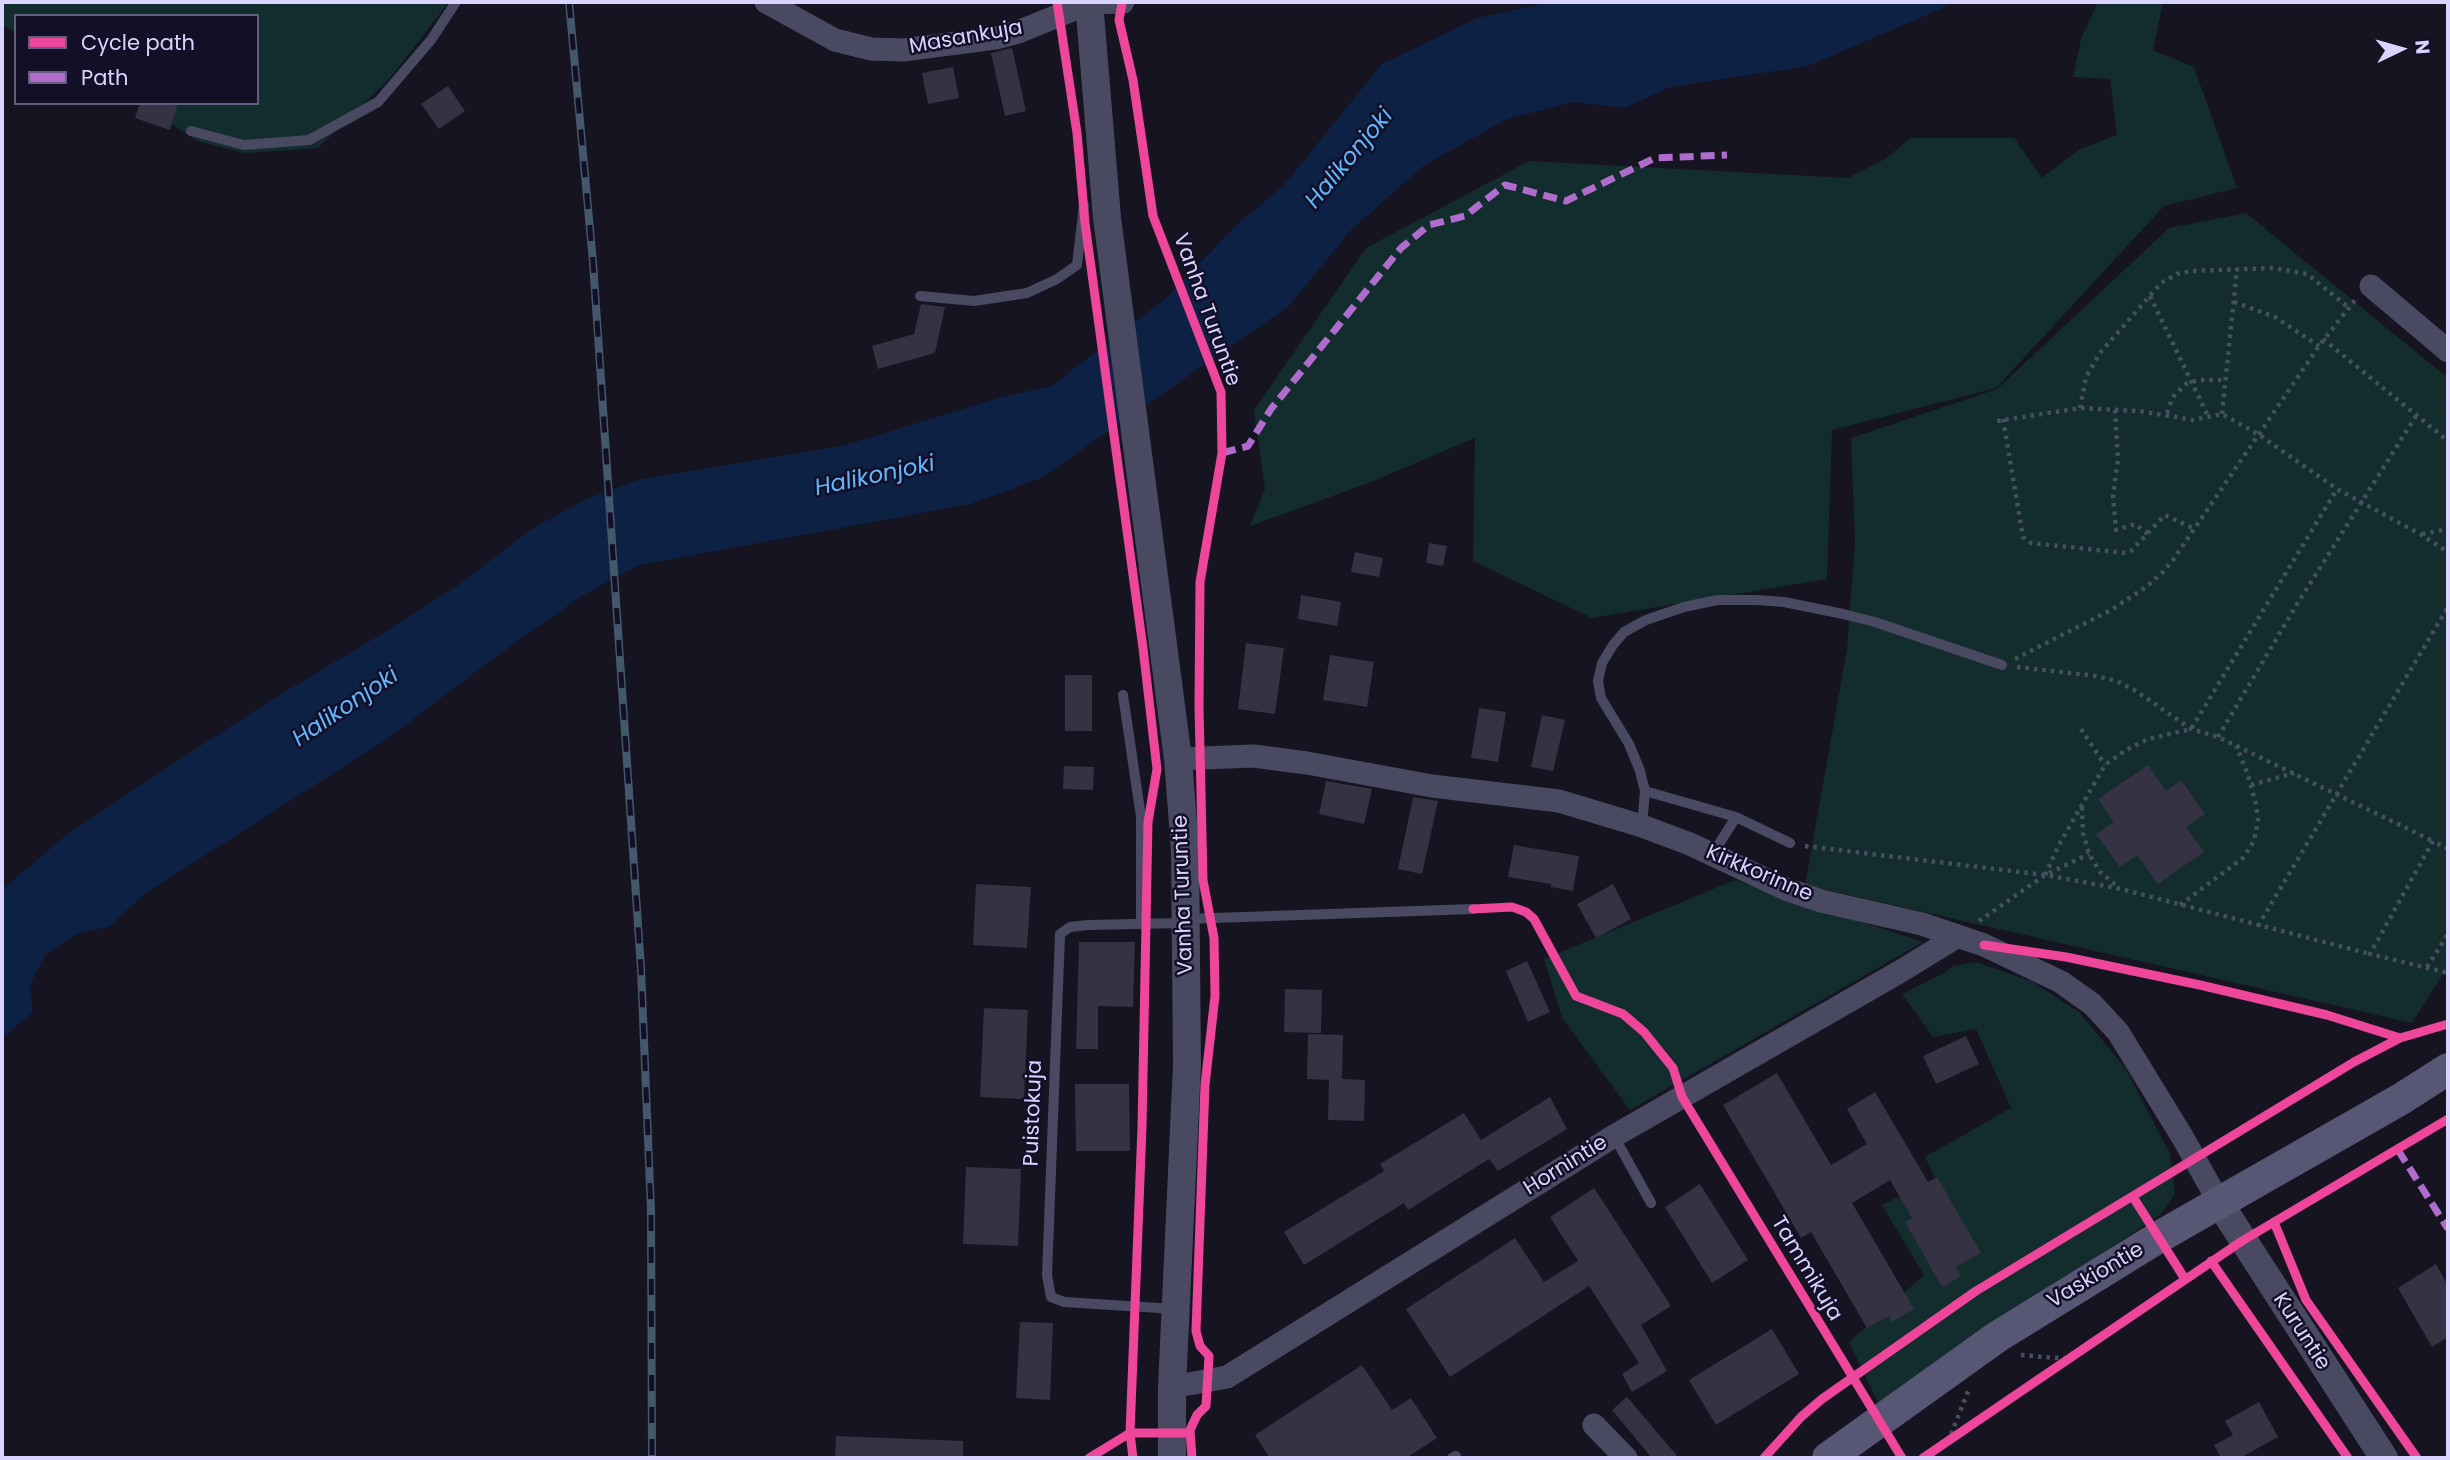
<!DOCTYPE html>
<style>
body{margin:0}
#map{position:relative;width:2450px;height:1460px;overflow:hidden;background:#161421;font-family:Poppins,sans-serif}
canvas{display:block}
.frame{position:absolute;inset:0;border:4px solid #d9d4ff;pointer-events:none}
.legend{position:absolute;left:14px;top:14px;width:245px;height:91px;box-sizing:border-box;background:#130f26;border:2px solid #625e7d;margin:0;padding:9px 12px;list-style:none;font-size:21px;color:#d9d4ff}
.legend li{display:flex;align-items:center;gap:14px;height:35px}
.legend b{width:35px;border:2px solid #625e7d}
.north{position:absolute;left:2366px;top:14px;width:70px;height:70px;-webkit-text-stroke:5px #130f26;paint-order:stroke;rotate:85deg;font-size:19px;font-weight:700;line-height:28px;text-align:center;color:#d9d4ff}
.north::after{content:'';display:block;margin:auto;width:24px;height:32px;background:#d9d4ff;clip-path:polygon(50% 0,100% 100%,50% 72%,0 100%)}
</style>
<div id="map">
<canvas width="2450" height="1460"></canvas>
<div class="frame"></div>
<ul class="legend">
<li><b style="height:9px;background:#ed469a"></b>Cycle path</li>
<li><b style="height:9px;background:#b06ccc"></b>Path</li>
</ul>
<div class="north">N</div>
</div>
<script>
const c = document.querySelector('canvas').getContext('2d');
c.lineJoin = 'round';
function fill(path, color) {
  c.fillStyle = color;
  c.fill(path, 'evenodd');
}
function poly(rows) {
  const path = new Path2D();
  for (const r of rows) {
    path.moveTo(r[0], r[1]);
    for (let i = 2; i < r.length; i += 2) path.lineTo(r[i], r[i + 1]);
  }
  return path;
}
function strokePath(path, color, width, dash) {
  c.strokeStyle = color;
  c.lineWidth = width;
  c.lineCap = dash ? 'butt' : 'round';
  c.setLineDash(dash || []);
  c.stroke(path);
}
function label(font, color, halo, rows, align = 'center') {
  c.font = font + ' Poppins,sans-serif';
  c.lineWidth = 5;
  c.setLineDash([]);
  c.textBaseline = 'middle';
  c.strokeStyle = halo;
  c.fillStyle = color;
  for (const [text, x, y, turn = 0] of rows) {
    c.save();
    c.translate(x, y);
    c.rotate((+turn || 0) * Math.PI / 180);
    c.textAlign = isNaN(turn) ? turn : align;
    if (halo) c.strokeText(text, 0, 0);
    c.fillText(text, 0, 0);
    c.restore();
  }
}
fill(poly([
 [2,2,449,2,390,78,318,148,245,153,197,141,142,103,257,103,257,16,16,16,16,32,2,25],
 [2098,2,2163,2,2153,50,2194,67,2237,188,2164,206,1996,388,1832,430,1827,579,1592,618,1473,561,1475,438,1371,482,1250,526,1265,489,1254,410,1366,248,1529,161,1848,178,1883,160,1911,138,2014,138,2042,178,2080,149,2117,135,2110,79,2073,77,2081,39],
 [2246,213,2448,378,2448,966,2412,1023,1805,885,1847,649,1855,543,1851,438,1997,389,2169,228],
 [1735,880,1923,942,1630,1110,1562,1018,1544,959],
 [1976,962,2033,982,2079,1012,2126,1069,2170,1154,2175,1194,2161,1214,1879,1405,1849,1342,1924,1275,1882,1205,1935,1178,1925,1157,2011,1108,1976,1029,1933,1037,1902,994,1946,972,1953,966]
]), '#132c2d');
fill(poly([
 [1551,2,1952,2,1943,8,1808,66,1670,87,1625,108,1574,102,1507,119,1423,166,1350,231,1289,306,1041,478,971,504,639,565,583,595,487,663,390,737,146,893,108,927,78,933,45,955,30,985,33,1012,2,1038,2,890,64,837,124,796,271,700,380,635,460,584,530,530,586,499,638,480,842,446,999,398,1051,386,1164,300,1240,222,1284,185,1382,64,1477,18]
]), '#0d2144');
fill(poly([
 [1012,48,1026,111,1005,116,991,53],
 [953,67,959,98,928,104,922,73],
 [448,86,465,111,439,129,421,104],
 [140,103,178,103,170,130,135,118],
 [921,304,945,307,935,353,878,369,872,346,914,334],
 [1429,543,1447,546,1443,566,1426,563],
 [1355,552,1383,558,1379,577,1351,572],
 [1301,595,1341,602,1337,626,1298,619],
 [1246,643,1284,648,1275,714,1238,709],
 [1330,655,1374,662,1367,707,1323,700],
 [1065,675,1092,675,1092,731,1065,731],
 [1479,708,1506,712,1498,762,1471,758],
 [1542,715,1565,720,1553,771,1531,767],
 [2148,765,2166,791,2181,780,2205,814,2186,827,2204,852,2158,884,2137,855,2120,867,2096,834,2114,822,2098,799],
 [1064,766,1094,767,1093,790,1063,789],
 [1326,781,1372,789,1364,824,1319,814],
 [1413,797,1438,801,1422,874,1398,869],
 [1514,845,1579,856,1573,891,1551,887,1551,884,1508,877],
 [976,884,1031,887,1027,948,973,945],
 [1613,884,1631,919,1596,938,1577,904],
 [1079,942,1135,942,1133,1007,1098,1006,1098,1049,1076,1049],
 [1527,961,1550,1012,1528,1022,1506,971],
 [1285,989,1322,990,1321,1033,1284,1032],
 [984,1008,1028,1010,1024,1099,980,1097],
 [1308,1034,1343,1035,1342,1079,1365,1080,1364,1121,1328,1120,1329,1080,1307,1079],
 [1966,1036,1979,1064,1936,1084,1923,1056],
 [1777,1073,1831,1165,1867,1144,1847,1109,1875,1092,1928,1182,1937,1177,1981,1253,1956,1267,1961,1276,1942,1287,1905,1222,1912,1218,1890,1180,1852,1203,1914,1309,1892,1322,1889,1316,1867,1328,1811,1232,1801,1238,1723,1105],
 [1075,1084,1129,1084,1130,1151,1076,1151],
 [1550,1097,1567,1129,1498,1171,1489,1159,1408,1210,1404,1203,1304,1265,1284,1232,1384,1171,1380,1164,1464,1113,1481,1140],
 [966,1167,1021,1169,1018,1246,963,1244],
 [1700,1184,1748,1260,1712,1283,1665,1207],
 [1594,1188,1671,1306,1641,1325,1667,1371,1632,1392,1622,1374,1639,1363,1589,1286,1450,1377,1406,1309,1515,1238,1544,1282,1578,1261,1550,1217],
 [2436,1264,2448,1286,2448,1337,2432,1347,2398,1288],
 [1020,1322,1053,1323,1050,1400,1016,1398],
 [1772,1329,1799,1374,1716,1425,1689,1380],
 [1362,1365,1392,1410,1411,1398,1437,1438,1406,1458,1270,1458,1255,1435],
 [1627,1397,1679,1458,1652,1458,1612,1410],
 [2259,1402,2278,1437,2240,1458,2221,1458,2214,1445,2233,1435,2225,1421],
 [836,1436,963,1441,963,1458,835,1458]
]), '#343243');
strokePath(poly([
 [2150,296,2208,416],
 [2234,302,2275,317,2319,346],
 [2323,339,2448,441],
 [2080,408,2086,377,2100,353,2161,283,2177,274,2191,271,2274,268,2307,274,2348,307],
 [2115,410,2118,460,2113,495,2116,530,2135,524,2148,534],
 [2167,413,2173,397,2186,384,2198,380,2226,380],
 [2222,414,2237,269],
 [2003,419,2023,537,2031,543,2126,553,2131,551,2165,515,2195,529],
 [1997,421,2080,408,2139,411,2193,420,2222,414,2258,434,2337,489,2420,534,2448,552],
 [2422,534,2448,529],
 [2015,659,2111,610,2146,587,2163,572,2173,560,2319,346,2355,300],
 [2017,667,2096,676,2117,681,2136,691,2191,729,2218,737,2433,841],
 [2081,729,2105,765],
 [2218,737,2299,601,2416,416],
 [2251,785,2294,773],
 [2082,807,2083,833,2089,854,2100,872,2118,887],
 [1805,846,2045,875,2121,889,2370,954],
 [2448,849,2433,841,2370,954,2448,973],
 [2045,875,2060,843,2105,765,2126,750,2148,739,2191,729,2337,489],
 [2180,905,2243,858,2254,841,2258,820,2256,804,2247,772,2236,746],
 [1979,921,2045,875,2089,854],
 [2258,926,2448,607],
 [2427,967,2448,934],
 [2021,1355,2069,1359],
 [1948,1442,1969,1389]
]), '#44505f', 4.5, [3.5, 5]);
strokePath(poly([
 [191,131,244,145,309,140,378,102,431,40,456,2],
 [920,296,974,301,1027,293,1057,279,1077,265,1084,205],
 [1123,695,1141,817,1141,924],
 [1645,791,1736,817,1790,843],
 [1642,826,1645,791,1640,771,1629,744,1601,698,1598,681,1602,663,1613,645,1624,632,1646,620,1684,607,1717,600,1758,600,1784,602,1843,614,1875,622,2002,665],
 [1712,855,1736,817],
 [1186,919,1473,909],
 [1614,1136,1651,1203],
 [1175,1309,1064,1302,1051,1297,1047,1275,1060,934,1070,927,1088,925,1183,923],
 [1452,1458,1456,1456]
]), '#4a4962', 10);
strokePath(poly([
 [766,2,835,40,871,49,903,50,995,38,1018,32,1089,3,1123,2],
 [2371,286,2448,351],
 [1178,759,1253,756,1307,763,1432,786,1559,801,1642,826,1690,844,1786,889,1821,901,1922,924,1984,945,2061,982,2092,1004,2118,1032,2183,1138,2220,1204],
 [1172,1387,1227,1377,1614,1136,1901,971,1958,936],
 [1594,1425,1626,1458]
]), '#4a4962', 23);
strokePath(poly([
 [1089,2,1107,218,1178,759,1185,850,1187,1065,1172,1387,1172,1458],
 [2220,1204,2384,1458]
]), '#4a4962', 28);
strokePath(poly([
 [1828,1458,1997,1337,2159,1237,2401,1099,2448,1069]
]), '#575674', 32);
const rail = poly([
 [569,2,593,262,641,969,651,1211,652,1458]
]);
strokePath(rail, '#43596b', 8);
strokePath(rail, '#130f26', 5, [16]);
strokePath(poly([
 [1222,453,1248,446,1271,409,1401,248,1429,225,1465,216,1505,185,1566,201,1655,158,1727,155],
 [2398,1150,2448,1229]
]), '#b06ccc', 7, [14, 7]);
strokePath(poly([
 [1057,2,1077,133,1085,223,1143,648,1157,769,1148,822,1142,1127,1130,1433,1133,1458],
 [1122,3,1119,20,1133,80,1153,216,1221,392,1222,453,1200,582,1199,707,1203,880,1214,938,1215,996,1205,1085,1196,1331,1200,1346,1209,1356,1206,1406,1197,1415,1190,1430,1192,1458],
 [1473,909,1512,907,1526,912,1534,919,1576,996,1623,1014,1644,1032,1673,1068,1682,1097,1902,1458],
 [1984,945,2066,957,2200,985,2327,1015,2400,1038],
 [2133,1197,2185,1279],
 [2274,1222,2306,1300,2417,1458],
 [2211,1261,2348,1458],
 [1089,1458,1130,1433,1190,1433],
 [1764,1458,1801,1417,1822,1399,1976,1291,2354,1062,2400,1038,2448,1024],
 [1923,1458,2242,1241,2448,1119]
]), '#ed469a', 9);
label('21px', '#d9d4ff', '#130f26', [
 ["Masankuja",966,38,-10],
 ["Vanha Turuntie",1206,310,70],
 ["Kirkkorinne",1759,874,23],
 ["Vanha Turuntie",1184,895,-92],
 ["Puistokuja",1034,1113,-88],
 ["Hornintie",1566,1166,-32],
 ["Tammikuja",1806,1269,59],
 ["Vaskiontie",2096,1276,-31],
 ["Kuruntie",2301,1332,57]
]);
label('italic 23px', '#62b6ff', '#130f26', [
 ["Halikonjoki",1350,159,-50],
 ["Halikonjoki",875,477,-12],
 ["Halikonjoki",346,708,-34]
]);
</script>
